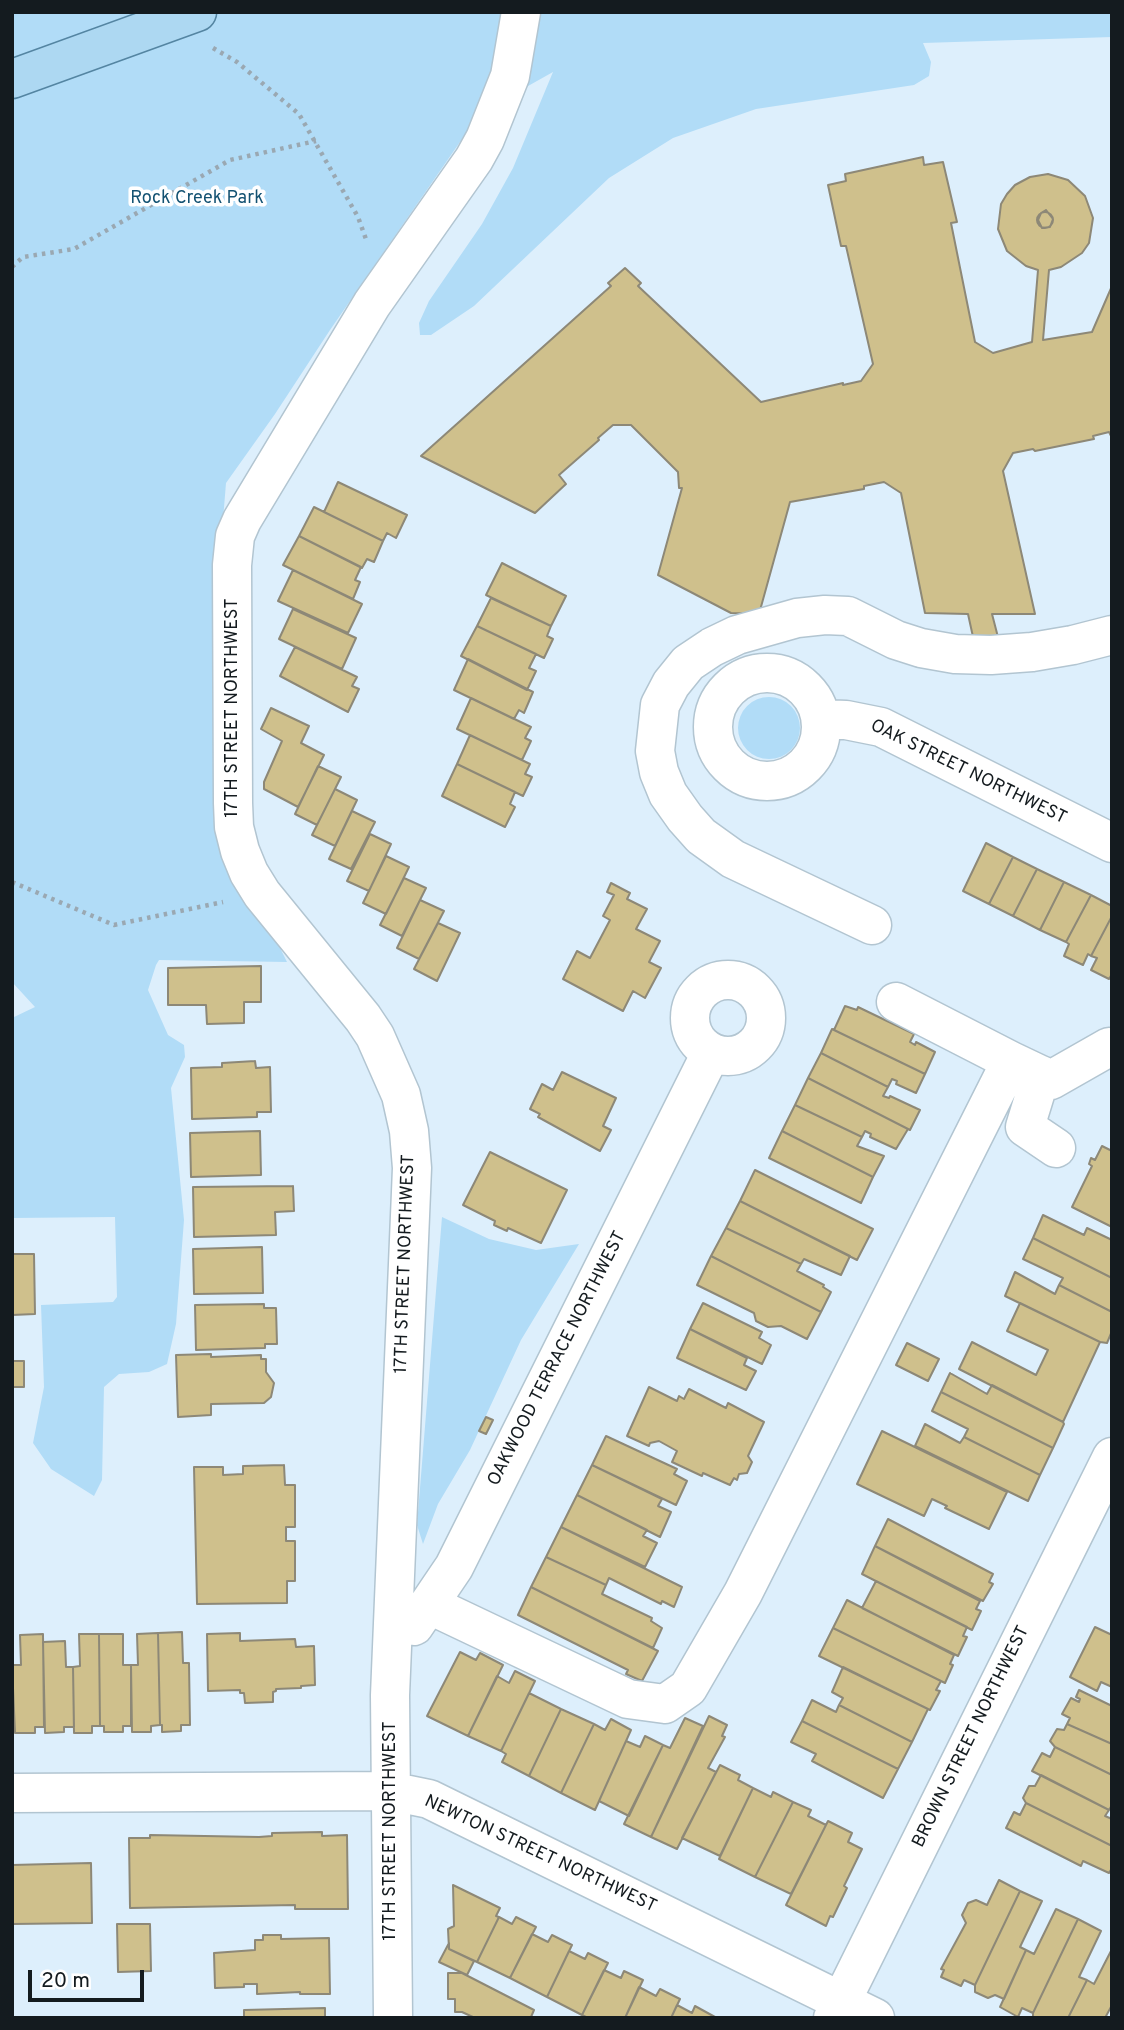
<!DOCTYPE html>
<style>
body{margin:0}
#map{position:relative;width:1124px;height:2030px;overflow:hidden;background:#ddeffc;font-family:Overpass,sans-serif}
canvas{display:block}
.frame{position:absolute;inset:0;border:14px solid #141b1f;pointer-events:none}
.scale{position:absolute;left:28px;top:1970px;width:116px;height:32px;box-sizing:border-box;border:4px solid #141b1f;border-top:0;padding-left:9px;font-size:21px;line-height:24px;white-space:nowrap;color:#141b1f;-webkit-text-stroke:5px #fff;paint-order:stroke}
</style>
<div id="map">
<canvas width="1124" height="2030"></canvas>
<div class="frame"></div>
<div class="scale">20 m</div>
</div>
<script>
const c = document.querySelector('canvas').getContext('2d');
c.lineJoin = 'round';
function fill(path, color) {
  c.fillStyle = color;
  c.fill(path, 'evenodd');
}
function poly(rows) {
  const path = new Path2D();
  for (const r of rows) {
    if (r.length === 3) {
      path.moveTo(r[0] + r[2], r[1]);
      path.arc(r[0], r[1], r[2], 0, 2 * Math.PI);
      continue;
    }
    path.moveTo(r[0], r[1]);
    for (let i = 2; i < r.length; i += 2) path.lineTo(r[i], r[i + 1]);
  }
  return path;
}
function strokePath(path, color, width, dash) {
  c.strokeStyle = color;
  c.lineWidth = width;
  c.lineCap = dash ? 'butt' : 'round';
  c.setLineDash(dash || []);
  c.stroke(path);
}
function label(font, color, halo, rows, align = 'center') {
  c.font = font + ' Overpass,sans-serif';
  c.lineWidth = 7;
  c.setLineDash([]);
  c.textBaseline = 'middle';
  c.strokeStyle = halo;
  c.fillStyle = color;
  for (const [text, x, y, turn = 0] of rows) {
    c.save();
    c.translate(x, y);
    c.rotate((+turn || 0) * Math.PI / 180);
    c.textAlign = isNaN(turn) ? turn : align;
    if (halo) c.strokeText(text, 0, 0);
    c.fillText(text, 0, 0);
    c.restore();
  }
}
fill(poly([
 [12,12,1112,12,1112,37,923,43,931,62,929,76,914,85,756,109,673,138,609,178,474,306,431,335,420,335,419,323,429,301,482,224,513,168,553,72,480,113,330,330,275,414,226,483,214,630,217,820,287,962,159,960,156,965,148,990,168,1035,184,1045,185,1057,171,1088,184,1220,176,1324,167,1364,149,1372,119,1374,104,1387,102,1480,94,1496,51,1469,33,1443,44,1387,41,1305,113,1302,117,1297,115,1217,12,1218,12,1018,35,1007,12,982],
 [769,728,31],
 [442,1217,489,1239,536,1250,579,1244,521,1340,470,1450,438,1504,423,1544,417,1525]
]), '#b1dcf7');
const building = poly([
 [923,157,924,165,943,162,957,222,951,223,975,342,993,353,1032,342,1038,270,1026,266,1007,251,998,229,1001,204,1007,194,1015,185,1030,177,1048,174,1068,180,1085,196,1093,218,1089,243,1082,253,1061,267,1049,270,1043,340,1092,332,1112,286,1112,438,1109,432,1093,436,1094,439,1035,451,1033,449,1013,453,1003,471,1035,614,992,614,999,641,975,646,968,614,925,613,901,493,884,482,864,486,864,489,790,502,759,614,731,613,658,575,682,488,679,488,678,472,631,425,613,425,598,438,599,440,559,475,566,484,535,513,421,456,611,286,608,283,625,268,641,283,638,286,761,402,843,383,843,385,861,381,873,364,846,246,841,246,828,185,846,181,845,174,923,157],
 [1046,210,1053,219,1050,227,1042,228,1038,220,1041,213,1046,210],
 [1045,220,8],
 [338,482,407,515,396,538,387,533,383,541,324,512,338,482],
 [314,507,383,541,374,562,367,559,362,568,299,536,314,507],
 [299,536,361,567,355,580,360,582,353,599,283,565,299,536],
 [502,563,566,596,551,626,486,595,502,563],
 [293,570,362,604,348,633,278,601,293,570],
 [491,598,551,626,547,636,553,639,544,658,477,626,491,598],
 [293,609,356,638,342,669,279,639,293,609],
 [477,626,536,654,529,668,536,671,527,690,461,656,477,626],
 [295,647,357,677,352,686,359,689,348,712,280,676,295,647],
 [468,659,533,692,524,713,519,710,514,719,454,690,468,659],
 [471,698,531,727,525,738,531,741,522,760,457,729,471,698],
 [271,708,309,726,301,743,324,755,298,807,264,789,264,782,282,741,261,729,271,708],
 [470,735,530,764,525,774,532,777,523,796,457,764,470,735],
 [457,764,515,792,510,804,515,807,505,827,442,796,457,764],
 [318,766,341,777,317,825,295,814,318,766],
 [335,789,357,800,335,846,312,835,335,789],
 [352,811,375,822,351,869,329,859,352,811],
 [370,834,391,844,369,891,347,881,370,834],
 [986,843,1013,857,989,904,963,891,986,843],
 [386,856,409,867,386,914,363,903,386,856],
 [1013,857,1037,869,1013,916,989,904,1013,857],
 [1037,869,1064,882,1040,930,1013,916,1037,869],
 [404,878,426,888,402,936,380,925,404,878],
 [1064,882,1091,895,1066,942,1040,930,1064,882],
 [611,883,630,893,627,899,647,909,636,929,660,941,649,962,661,968,645,998,633,991,623,1011,563,979,577,951,590,958,610,920,603,916,614,895,607,892,611,883],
 [1091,895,1112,906,1112,916,1091,956,1088,954,1083,965,1064,956,1069,944,1066,942,1091,895],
 [420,900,444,911,419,959,397,948,420,900],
 [1112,916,1112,974,1109,979,1091,970,1097,958,1091,956,1112,916],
 [438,923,460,933,437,981,414,969,438,923],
 [261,966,261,1002,244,1002,244,1023,207,1024,206,1005,168,1005,168,968,261,966],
 [845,1006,857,1010,858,1007,914,1034,910,1042,915,1045,916,1042,935,1052,925,1074,834,1030,845,1006],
 [832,1029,925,1074,916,1093,896,1084,897,1081,892,1079,888,1087,821,1053,832,1029],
 [821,1053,888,1087,883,1096,889,1098,890,1096,920,1110,910,1130,808,1078,821,1053],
 [255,1061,256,1068,270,1067,271,1112,257,1112,257,1117,192,1119,191,1068,222,1067,222,1063,255,1061],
 [562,1072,616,1098,603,1126,611,1130,600,1151,538,1117,540,1114,530,1109,542,1084,553,1090,562,1072],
 [808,1078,908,1129,896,1149,870,1137,871,1134,865,1131,862,1137,795,1105,808,1078],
 [795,1105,862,1137,857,1146,884,1156,873,1177,782,1131,795,1105],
 [260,1131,261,1175,191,1177,190,1133,260,1131],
 [782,1131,873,1177,861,1203,769,1158,782,1131],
 [1102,1146,1112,1151,1112,1227,1072,1207,1092,1166,1089,1164,1091,1158,1095,1160,1102,1146],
 [490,1152,567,1190,541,1243,508,1228,507,1231,494,1225,495,1221,463,1205,490,1152],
 [755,1170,873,1229,857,1260,740,1201,755,1170],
 [293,1186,294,1211,275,1212,276,1235,194,1237,193,1187,293,1186],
 [740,1201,850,1256,841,1275,804,1259,801,1264,726,1228,740,1201],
 [1043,1215,1084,1235,1087,1228,1112,1240,1112,1278,1033,1238,1043,1215],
 [726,1228,801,1264,797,1271,824,1285,823,1287,831,1292,821,1312,711,1256,726,1228],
 [1033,1238,1112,1278,1112,1312,1059,1285,1063,1278,1023,1259,1033,1238],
 [262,1247,263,1293,194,1294,193,1249,262,1247],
 [12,1254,34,1254,35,1314,12,1315,12,1254],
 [711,1256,821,1312,807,1339,781,1326,768,1327,756,1321,754,1313,697,1285,711,1256],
 [1015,1272,1055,1294,1059,1285,1112,1312,1112,1331,1107,1343,1100,1342,1005,1296,1015,1272],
 [703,1303,762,1332,759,1338,771,1345,762,1364,690,1329,703,1303],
 [1020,1303,1100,1342,1063,1422,959,1369,972,1342,1036,1375,1048,1350,1007,1331,1020,1303],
 [264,1304,264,1308,276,1308,277,1344,265,1344,265,1348,196,1350,195,1305,264,1304],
 [690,1329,747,1358,744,1365,756,1371,746,1390,677,1358,690,1329],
 [907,1343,939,1359,928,1381,896,1365,907,1343],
 [211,1354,211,1357,261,1355,261,1359,266,1359,266,1372,274,1383,271,1397,264,1403,211,1404,211,1415,178,1417,176,1355,211,1354],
 [12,1361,24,1361,24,1387,12,1387,12,1361],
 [950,1373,987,1394,992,1385,1063,1422,1064,1424,1053,1448,941,1392,950,1373],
 [649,1387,677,1401,679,1396,684,1399,689,1389,726,1408,728,1403,764,1422,748,1456,752,1462,747,1473,739,1474,737,1480,734,1478,730,1485,703,1473,702,1476,672,1462,677,1451,659,1441,650,1443,649,1446,627,1436,649,1387],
 [941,1392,1053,1448,1040,1475,964,1437,968,1429,932,1411,941,1392],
 [486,1417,493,1420,486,1434,479,1431,486,1417],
 [925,1424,960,1443,964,1437,1040,1475,1028,1501,915,1446,925,1424],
 [882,1431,1007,1492,989,1529,945,1508,947,1506,932,1499,924,1516,857,1484,882,1431],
 [606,1436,677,1469,674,1474,687,1481,676,1505,592,1465,606,1436],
 [284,1465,285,1485,295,1485,295,1527,286,1527,286,1541,295,1541,295,1581,287,1581,287,1603,197,1604,194,1467,223,1467,223,1475,243,1474,243,1466,284,1465],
 [592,1465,662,1499,658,1506,671,1512,660,1537,577,1495,592,1465],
 [577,1495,647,1530,643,1536,657,1543,645,1567,561,1527,577,1495],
 [888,1519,993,1574,989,1582,993,1584,983,1601,875,1546,888,1519],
 [561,1527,682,1587,674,1607,662,1601,661,1604,609,1578,606,1585,546,1557,561,1527],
 [875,1546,980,1601,976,1609,981,1611,972,1630,862,1574,875,1546],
 [546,1557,606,1585,602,1594,652,1618,651,1621,662,1628,653,1648,531,1587,546,1557],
 [876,1581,967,1627,963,1636,967,1637,958,1656,862,1608,876,1581],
 [531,1587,658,1651,642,1681,626,1674,628,1670,518,1615,531,1587],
 [847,1600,954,1655,950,1664,953,1665,945,1683,833,1628,847,1600],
 [1095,1627,1112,1635,1112,1687,1101,1682,1097,1691,1070,1677,1095,1627],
 [833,1628,941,1681,936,1690,940,1691,930,1710,819,1656,833,1628],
 [182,1632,183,1663,189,1663,190,1725,181,1725,181,1731,162,1732,162,1725,160,1725,158,1633,182,1632],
 [158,1633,160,1725,151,1726,151,1732,132,1732,131,1665,138,1665,137,1634,158,1633],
 [240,1633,240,1641,295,1639,296,1647,314,1646,315,1685,301,1686,301,1688,276,1689,276,1691,273,1692,273,1702,245,1703,244,1693,240,1693,240,1690,208,1691,207,1634,240,1633],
 [43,1634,44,1727,35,1727,35,1733,15,1733,12,1665,21,1665,20,1635,43,1634],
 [79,1634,99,1634,100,1726,92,1726,92,1733,74,1733,73,1667,80,1666,79,1634],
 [99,1634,123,1634,123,1665,131,1665,131,1726,123,1726,123,1732,104,1732,104,1726,100,1726,99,1634],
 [65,1641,66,1667,73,1667,74,1727,64,1727,64,1732,45,1733,43,1642,65,1641],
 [460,1652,476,1660,480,1653,503,1665,468,1736,427,1716,460,1652],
 [843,1667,928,1709,912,1742,839,1705,843,1698,832,1692,843,1667],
 [515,1671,535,1681,501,1751,468,1736,497,1676,509,1683,515,1671],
 [1079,1690,1112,1706,1112,1744,1067,1724,1070,1718,1062,1714,1071,1698,1079,1702,1080,1699,1076,1697,1079,1690],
 [529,1693,561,1709,529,1776,502,1762,506,1754,501,1751,529,1693],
 [812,1700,836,1712,839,1705,912,1742,898,1769,802,1721,812,1700],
 [561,1709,594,1724,561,1793,529,1776,561,1709],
 [709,1716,727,1725,722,1736,725,1737,708,1768,716,1772,677,1849,651,1837,709,1716],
 [685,1718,703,1726,651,1837,624,1824,663,1745,670,1748,685,1718],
 [611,1719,631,1730,595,1810,561,1793,594,1724,605,1730,611,1719],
 [802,1721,898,1769,883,1798,812,1761,816,1754,791,1742,802,1721],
 [1067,1724,1112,1744,1112,1775,1055,1747,1050,1741,1057,1729,1064,1730,1067,1724],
 [645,1736,663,1745,629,1816,599,1801,626,1741,640,1747,645,1736],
 [1055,1747,1112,1775,1112,1805,1109,1810,1032,1771,1042,1753,1050,1757,1055,1747],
 [720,1765,740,1775,738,1780,753,1788,720,1856,682,1838,720,1765],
 [1041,1775,1109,1810,1105,1816,1112,1819,1112,1846,1026,1803,1023,1798,1029,1786,1035,1786,1041,1775],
 [753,1788,771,1797,773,1792,793,1802,755,1877,719,1859,753,1788],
 [793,1802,811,1810,808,1816,826,1825,791,1894,755,1877,793,1802],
 [1026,1803,1112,1846,1112,1868,1109,1873,1083,1861,1081,1866,1006,1828,1014,1812,1020,1815,1026,1803],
 [828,1821,852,1833,848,1842,862,1849,844,1886,847,1888,833,1917,830,1916,826,1926,786,1905,828,1821],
 [322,1832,322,1836,347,1835,348,1909,295,1909,295,1905,130,1908,129,1838,150,1838,150,1835,259,1837,272,1836,272,1833,322,1832],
 [91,1863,92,1923,12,1924,12,1865,91,1863],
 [999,1880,1020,1891,975,1985,964,1980,961,1986,941,1977,944,1970,941,1969,966,1923,962,1915,968,1903,976,1900,987,1905,999,1880],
 [453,1885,500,1908,496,1916,499,1917,477,1962,449,1949,448,1929,454,1926,453,1885],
 [1020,1891,1042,1901,1020,1947,1026,1950,1004,1999,995,1995,988,1998,975,1992,975,1985,1020,1891],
 [1056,1909,1078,1919,1033,2013,1022,2008,1018,2017,1000,2007,1026,1950,1034,1954,1056,1909],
 [499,1917,512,1924,516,1917,536,1927,510,1978,477,1962,499,1917],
 [1078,1919,1101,1931,1079,1977,1087,1980,1068,2018,1033,2018,1033,2013,1078,1919],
 [117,1924,150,1924,151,1971,118,1972,117,1924],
 [532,1934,548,1942,552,1935,572,1945,547,1997,510,1978,532,1934],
 [263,1935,281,1935,281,1939,329,1938,330,1994,300,1994,300,1992,257,1994,257,1984,244,1984,244,1987,215,1988,214,1953,255,1950,255,1940,263,1940,263,1935],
 [449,1943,449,1949,474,1961,467,1975,439,1962,449,1943],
 [1112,1949,1112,2005,1105,2018,1068,2018,1087,1980,1094,1984,1112,1949],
 [569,1951,585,1959,588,1953,608,1963,582,2015,547,1997,569,1951],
 [604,1970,621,1978,624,1971,643,1980,625,2018,588,2018,582,2015,604,1970],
 [448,1973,462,1973,534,2010,531,2017,533,2018,475,2018,462,2012,455,2012,455,1999,448,1999,448,1973],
 [639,1987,656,1996,660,1989,680,1999,671,2018,625,2018,639,1987],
 [677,2005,692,2013,695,2006,715,2017,671,2018,677,2005],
 [325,2008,325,2018,244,2018,244,2010,325,2008]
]);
fill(building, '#cfc08c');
strokePath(building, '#8d8877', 2);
const minor = poly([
 [767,727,54],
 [821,719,846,720,881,727,1112,843],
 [872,925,733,859,701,836,685,818,668,794,659,772,655,751,660,705,671,684,688,663,712,647,737,635,797,618,825,615,848,616,896,640,921,648,955,654,991,655,1032,652,1073,645,1112,635],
 [728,1018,38],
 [896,1002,1011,1061],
 [1041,1075,1025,1127,1056,1148],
 [430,1605,628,1699,665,1704,688,1688,743,1593,1011,1061,1051,1080,1109,1047,1112,1048],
 [414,1626,454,1567,711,1053],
 [12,1793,390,1791,429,1799,875,2018],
 [393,2018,390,1695,412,1168,409,1131,401,1095,375,1036,363,1018,262,894,249,873,240,851,234,827,233,803,232,565,235,536,242,520,372,304,474,159,485,139,510,76,521,12],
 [833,2018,1112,1457]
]);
const major = poly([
 [12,79,197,12]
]);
strokePath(minor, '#b2c5d1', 41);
strokePath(major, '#5485a2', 41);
strokePath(poly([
 [213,48,237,62,299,114,358,217,367,242],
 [12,267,23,257,74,249,230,160,316,141],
 [12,882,114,925,223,902]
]), '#9aa8b2', 4.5, [3.5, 5]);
strokePath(minor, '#fff', 38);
strokePath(major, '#add8f2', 38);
label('18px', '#135272', '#fff', [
 ["Rock Creek Park",197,199]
]);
label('18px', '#141b1f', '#fff', [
 ["17TH STREET NORTHWEST",233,708,-90],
 ["OAK STREET NORTHWEST",968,773,26],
 ["17TH STREET NORTHWEST",406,1264,-88],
 ["OAKWOOD TERRACE NORTHWEST",558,1359,-63],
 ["BROWN STREET NORTHWEST",972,1737,-64],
 ["17TH STREET NORTHWEST",391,1831,-90],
 ["NEWTON STREET NORTHWEST",540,1855,25]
]);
</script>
